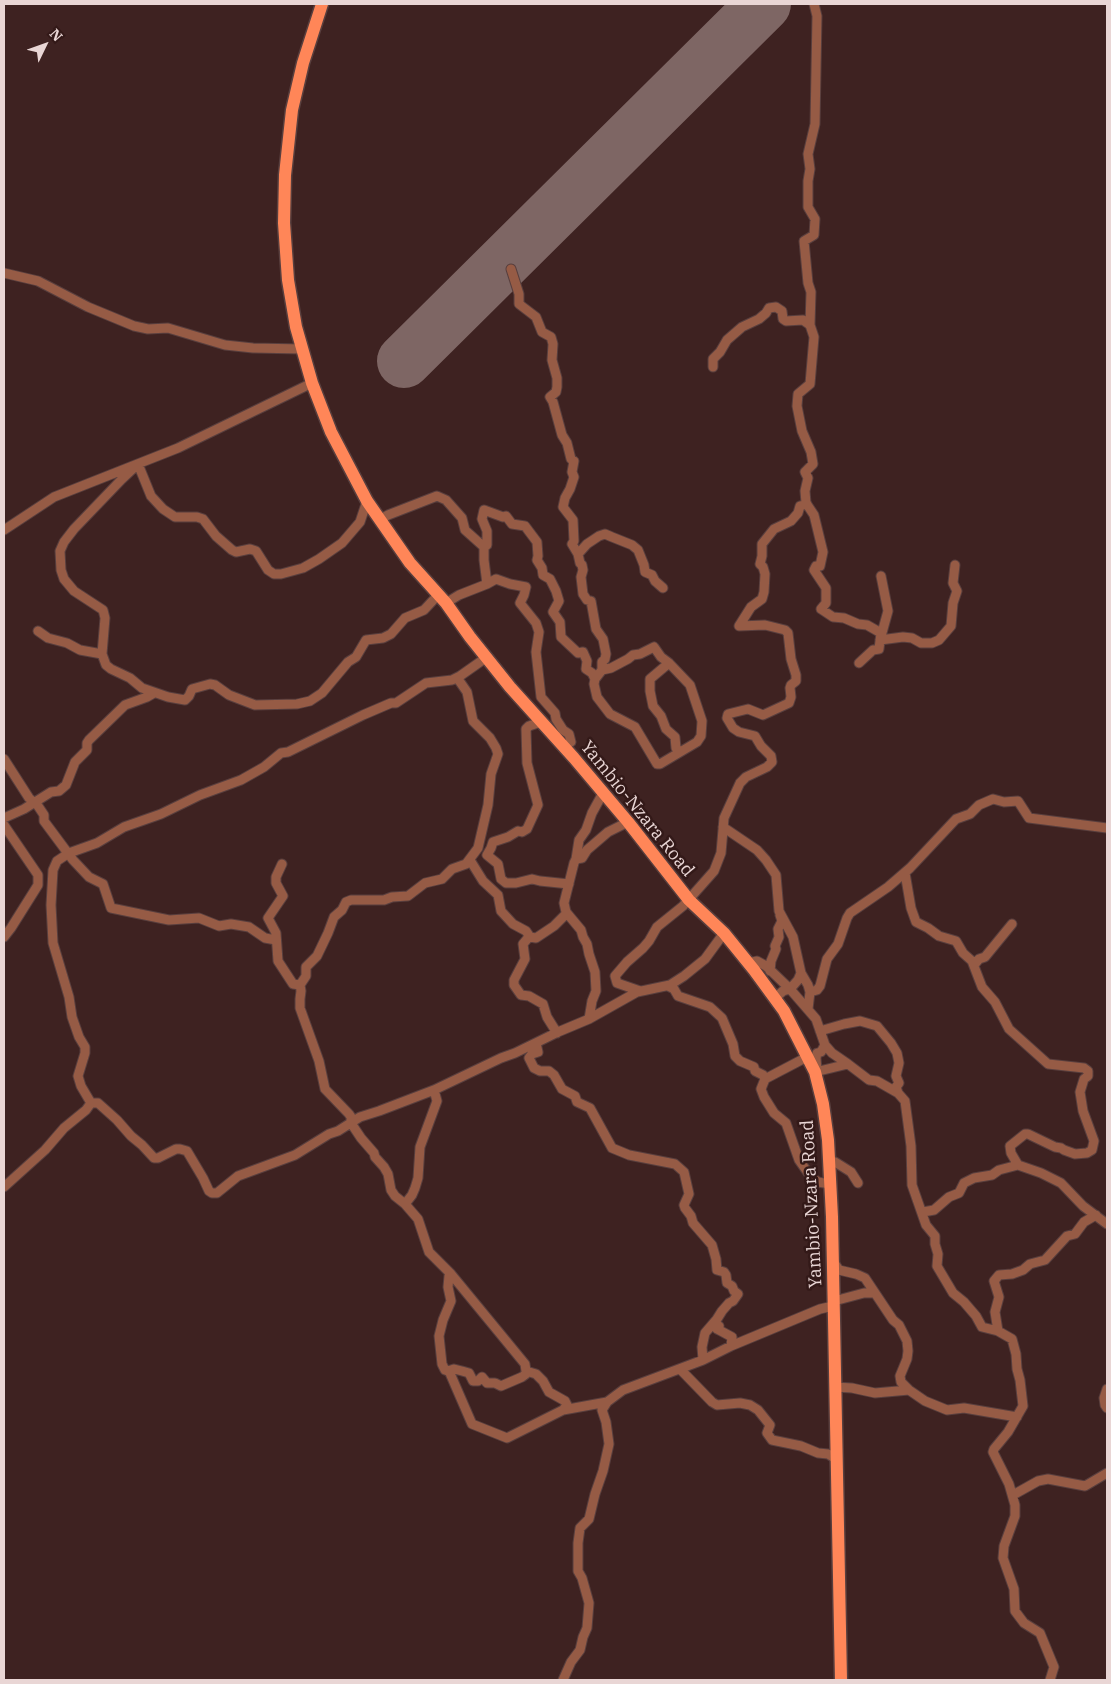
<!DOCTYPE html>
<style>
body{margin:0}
#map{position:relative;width:1111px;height:1684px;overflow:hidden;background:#3e2221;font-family:"IBM Plex Serif",serif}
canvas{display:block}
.frame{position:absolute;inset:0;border:5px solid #e9d6d5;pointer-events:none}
.north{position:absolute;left:20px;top:20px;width:50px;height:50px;-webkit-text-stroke:4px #331918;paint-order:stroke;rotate:48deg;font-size:14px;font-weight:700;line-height:20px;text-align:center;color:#e9d6d5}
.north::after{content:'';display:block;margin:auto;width:18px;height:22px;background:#e9d6d5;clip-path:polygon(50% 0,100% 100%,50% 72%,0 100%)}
</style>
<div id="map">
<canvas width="1111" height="1684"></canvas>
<div class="frame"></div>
<div class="north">N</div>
</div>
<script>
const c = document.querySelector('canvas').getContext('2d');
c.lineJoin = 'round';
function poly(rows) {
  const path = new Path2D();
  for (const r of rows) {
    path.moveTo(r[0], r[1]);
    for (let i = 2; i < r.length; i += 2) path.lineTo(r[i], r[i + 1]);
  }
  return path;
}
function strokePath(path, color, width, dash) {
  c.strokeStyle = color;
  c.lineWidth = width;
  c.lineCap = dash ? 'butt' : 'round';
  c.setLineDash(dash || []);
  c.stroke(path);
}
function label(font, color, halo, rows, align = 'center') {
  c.font = font + ' "IBM Plex Serif",serif';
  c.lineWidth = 5;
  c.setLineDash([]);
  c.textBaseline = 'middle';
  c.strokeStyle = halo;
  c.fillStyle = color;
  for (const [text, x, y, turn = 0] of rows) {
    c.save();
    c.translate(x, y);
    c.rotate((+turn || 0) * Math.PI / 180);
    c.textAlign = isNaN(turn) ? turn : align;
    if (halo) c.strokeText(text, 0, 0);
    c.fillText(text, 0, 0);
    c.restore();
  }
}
strokePath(poly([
 [404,361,764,4]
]), '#7e6664', 54);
const street = poly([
 [814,4,817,16,815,124,808,154,810,169,808,181,808,207,815,219,814,235,804,241,808,283,811,292,810,325,814,337,810,384,798,394,797,406,802,431,811,452,813,464,805,472,808,478,805,491,806,503,814,515,823,552,820,566,816,566,814,570,826,588,826,603,821,609,833,617,844,618,858,624,867,625,881,633,879,649,873,650,859,663],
 [511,269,519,294,519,304,536,317,542,332,551,337,553,344,552,360,557,378,557,387,556,392,550,397,553,402,562,435,567,443,571,459,574,461,572,472,574,477,570,489,565,498,563,507,573,520,574,541,572,544,578,554,580,563,582,565,583,570,581,577,583,594,587,600,591,601,596,629,603,639,606,654,605,659,602,662,602,670,595,679,594,684,597,697,610,714,635,727,657,764,660,764,697,742,701,736,702,721,690,685,669,663,661,657,654,647,640,654,633,655,628,659,611,668,602,670],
 [4,273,38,281,88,307,134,326,148,329,168,328,225,345,253,348,302,349],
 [713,367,713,359,720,352,727,340,742,327,759,319,766,313,769,308,776,307,782,311,783,319,786,321,803,320,810,325],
 [367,501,360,522,342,543,319,559,303,568,281,574,274,574,268,570,256,551,250,549,236,552,232,550,216,536,203,519,197,517,175,517,163,509,151,496,138,464,122,479,74,529,64,542,60,551,61,570,64,579,74,591,103,610,105,618,102,654,106,665,111,669,130,678,142,688,168,697,185,700,189,696,192,689,210,684,215,685,229,695,255,705,297,704,310,701,322,693,348,662,356,657,366,640,383,638,391,634,405,618,424,610,438,595],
 [379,520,388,515,437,496,446,500,462,518,465,530,484,547,484,560,487,584,459,595,446,603],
 [4,530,54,497,178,448,312,383],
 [484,547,487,545,487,531,482,519,484,510,503,517,506,516,512,524,525,526,537,542,538,556,537,560,542,568,543,575,550,579,556,591,559,601,553,612,560,622,561,637,578,653,583,652,587,661,586,669,592,673,595,679],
 [578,554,587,544,599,536,605,534,612,537,632,545,638,550,644,565,645,572,652,575,655,581,663,588],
 [881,576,888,611,880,640,903,637,912,638,921,643,932,643,939,640,951,626,953,603,957,591,953,583,955,565],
 [487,584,496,579,510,584,526,587,524,595,520,603,536,623,539,632,536,652,541,697,555,713,556,719,563,730,569,734,571,742,563,747],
 [38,631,48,638,67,643,80,650,102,654],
 [669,663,650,679,650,691,653,706,661,716,666,729,675,737,676,748,679,751],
 [460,676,458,679,467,692,473,721,490,738,496,748,498,754,491,774,488,805,478,848,466,864,452,869,442,879,425,883,408,896,392,897,384,900,351,900,346,902,342,910,334,917,328,933,317,956,306,967,306,976,300,985,301,991,300,999,300,1008,319,1061,325,1089,349,1114,351,1117,351,1123,361,1138,374,1153,375,1157,384,1167,388,1174,391,1190,395,1196,405,1204,418,1219,429,1252,451,1274,502,1336,525,1364,526,1371,536,1374,543,1381,549,1392,565,1401,567,1405,563,1410],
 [541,722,529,726,526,729,527,763,538,805,527,829,522,832,518,831,508,837,493,842,491,848,487,855,498,864,501,879,506,883,516,883,532,879,540,881,569,884],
 [4,759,29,798,38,806,44,815,44,821,73,860,89,877,103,884,111,908,169,920,199,918,219,926,231,924,249,927,265,938,276,940],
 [4,818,24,809,51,792,59,791,66,785,75,762,87,750,87,743,89,740,125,705,147,697,154,693],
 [4,825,38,875,38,885,11,928,4,937],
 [723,827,757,850,766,860,776,875,779,911,793,937,801,973,808,985,810,992,808,1009],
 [576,859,579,840,586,830,592,813,603,793],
 [470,860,483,881,498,895,501,911,513,924,526,931,530,937],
 [282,864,276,877,276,883,283,896,268,918,276,933,278,961,293,984,300,985],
 [905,873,911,908,916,922,928,928,939,936,956,941,963,953,972,961,982,987,995,1002,1009,1029,1048,1064,1084,1068,1088,1071,1088,1076,1084,1079,1080,1092,1083,1111,1094,1141,1092,1150,1087,1153,1075,1154,1064,1150,1061,1148,1055,1147,1028,1134,1025,1134,1010,1146,1011,1153,1018,1165],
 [748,963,757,961,766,966,790,989,816,1019,825,1045,832,1053,848,1064],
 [974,965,979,959,985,957,1012,924],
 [770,971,771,961,776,949,775,946,779,937,778,929,782,921,780,915],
 [668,986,674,989,678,996,710,1007,722,1018,733,1044,735,1056,740,1061,754,1067,755,1071,763,1075,765,1079,761,1089,764,1097,774,1113,786,1123,799,1160,811,1177,818,1182,830,1184],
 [640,991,617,983,615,976,627,962,643,948,649,941,657,927,683,906,714,871,721,853,724,818,740,783,746,777,767,767,772,762,771,756,761,746,755,736,739,732,733,728,727,718,728,714,748,709,763,715,789,703,791,697,790,688,791,685,796,681,796,675,791,659,788,633,785,630,765,625,739,626,751,607,762,599,764,592,765,574,763,567,760,564,762,556,762,544,774,529,791,521,798,513,800,506,807,504],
 [810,992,817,990,820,986,827,959,838,944,847,918,850,913,888,887,910,868,956,819,970,814,979,805,993,799,1004,802,1018,801,1029,818,1107,828],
 [775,998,783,991,790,989,798,980,801,973],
 [589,1019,592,1001,596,991,595,972,589,954,587,944,583,937,581,930,566,912,564,903,574,863,576,859,582,858,587,850,608,832,628,822],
 [820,1031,844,1024,860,1021,877,1026,891,1043,897,1053,899,1063,896,1076,899,1083,896,1087,898,1093],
 [557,1033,547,1017,543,1004,529,996,521,995,514,985,514,980,525,959,523,944,528,938,530,937,536,938,554,926,567,913],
 [536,1043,538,1052,532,1054,529,1058,534,1068,540,1071,549,1071,554,1075,562,1089,575,1096,577,1102,590,1108,612,1148,629,1155,675,1164,684,1172,689,1194,684,1205,685,1208,691,1216,693,1223,712,1245,716,1259,717,1270,724,1272,726,1275,727,1283,732,1286,734,1291,738,1294,733,1301,729,1303,722,1311,717,1319,705,1333,702,1347,703,1360],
 [817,1070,816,1058,817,1053,821,1052,825,1045],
 [815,1072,848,1064,869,1080,877,1081,898,1093,905,1101,911,1146,912,1185,926,1225,935,1236,935,1244,938,1254,937,1266,953,1293,964,1302,976,1316,982,1327,998,1331],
 [765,1079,807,1057],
 [91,1103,98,1103,117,1120,131,1136,142,1145,154,1158,158,1158,176,1149,180,1149,187,1151,203,1178,209,1191,212,1193,217,1193,238,1176,295,1155,329,1134,338,1131,360,1117,379,1111,434,1090,501,1058,515,1053,558,1032,589,1019,637,992,670,985,684,976,705,959,724,933],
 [829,1161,835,1162,851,1172,858,1183],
 [4,1187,45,1150,64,1128,86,1110,91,1103,81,1086,78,1076,85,1053,85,1047,79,1037,72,1017,69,997,53,943,51,905,53,870,57,861,69,853,97,843,124,827,161,814,200,795,241,780,264,767,281,753,288,752,363,715,391,703,396,703,426,683,452,680,460,676,487,657],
 [405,1204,412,1195,415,1188,418,1178,420,1147,437,1101,434,1090],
 [923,1212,934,1210,949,1197,959,1193,964,1183,974,1178,992,1175,999,1170,1018,1165,1041,1173,1061,1183,1083,1206,1107,1224],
 [833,1261,839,1270,856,1274,865,1278,893,1320,899,1325,907,1341,908,1351,907,1359,900,1376,901,1382,909,1390,925,1401,947,1410,964,1408,1017,1417],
 [451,1274,449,1276,448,1287,451,1301,443,1320,439,1336,442,1364,445,1370,448,1371,454,1369,462,1371,469,1373,473,1381,478,1381,482,1377,487,1383,495,1383,501,1386,522,1377,526,1374,526,1371],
 [834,1301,864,1293,874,1293],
 [715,1323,719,1326,717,1329,719,1330,732,1337,731,1346],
 [680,1369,712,1402,717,1405,740,1403,750,1405,758,1410,770,1425,767,1433,772,1440,801,1446,818,1453,828,1454,836,1459],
 [449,1371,472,1424,507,1438,563,1410,607,1402,623,1390,703,1360,731,1346,820,1309,833,1306],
 [835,1387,852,1388,875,1393,909,1390],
 [1107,1389,1104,1398,1105,1405,1107,1408],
 [1013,1495,1038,1481,1048,1479,1085,1486,1107,1473],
 [563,1680,571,1662,580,1650,583,1637,587,1628,589,1603,582,1578,578,1571,578,1543,580,1528,589,1519,595,1494,603,1471,609,1444,606,1422,602,1410,607,1402],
 [1050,1680,1054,1667,1040,1633,1024,1623,1015,1611,1014,1589,1003,1558,1004,1546,1015,1516,1015,1505,1009,1484,993,1452,994,1449,1008,1432,1023,1406,1020,1380,1017,1369,1016,1354,1012,1339,998,1331,995,1312,999,1297,994,1281,999,1275,1012,1274,1023,1270,1030,1264,1045,1260,1067,1236,1075,1234,1084,1222,1096,1215]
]);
const primary = poly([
 [322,4,303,63,292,110,285,175,284,223,288,280,296,327,312,383,331,432,367,501,410,563,446,603,470,637,510,687,574,758,628,822,689,900,724,933,754,970,784,1011,815,1072,823,1104,828,1140,832,1217,841,1680]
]);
strokePath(street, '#593f3e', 11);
strokePath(primary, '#593f3e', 15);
strokePath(street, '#965b45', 9);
strokePath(primary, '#ff8658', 12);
label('18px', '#e9d6d5', '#331918', [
 ["Yambio-Nzara Road",637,809,51],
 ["Yambio-Nzara Road",812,1204,-93]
]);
</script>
